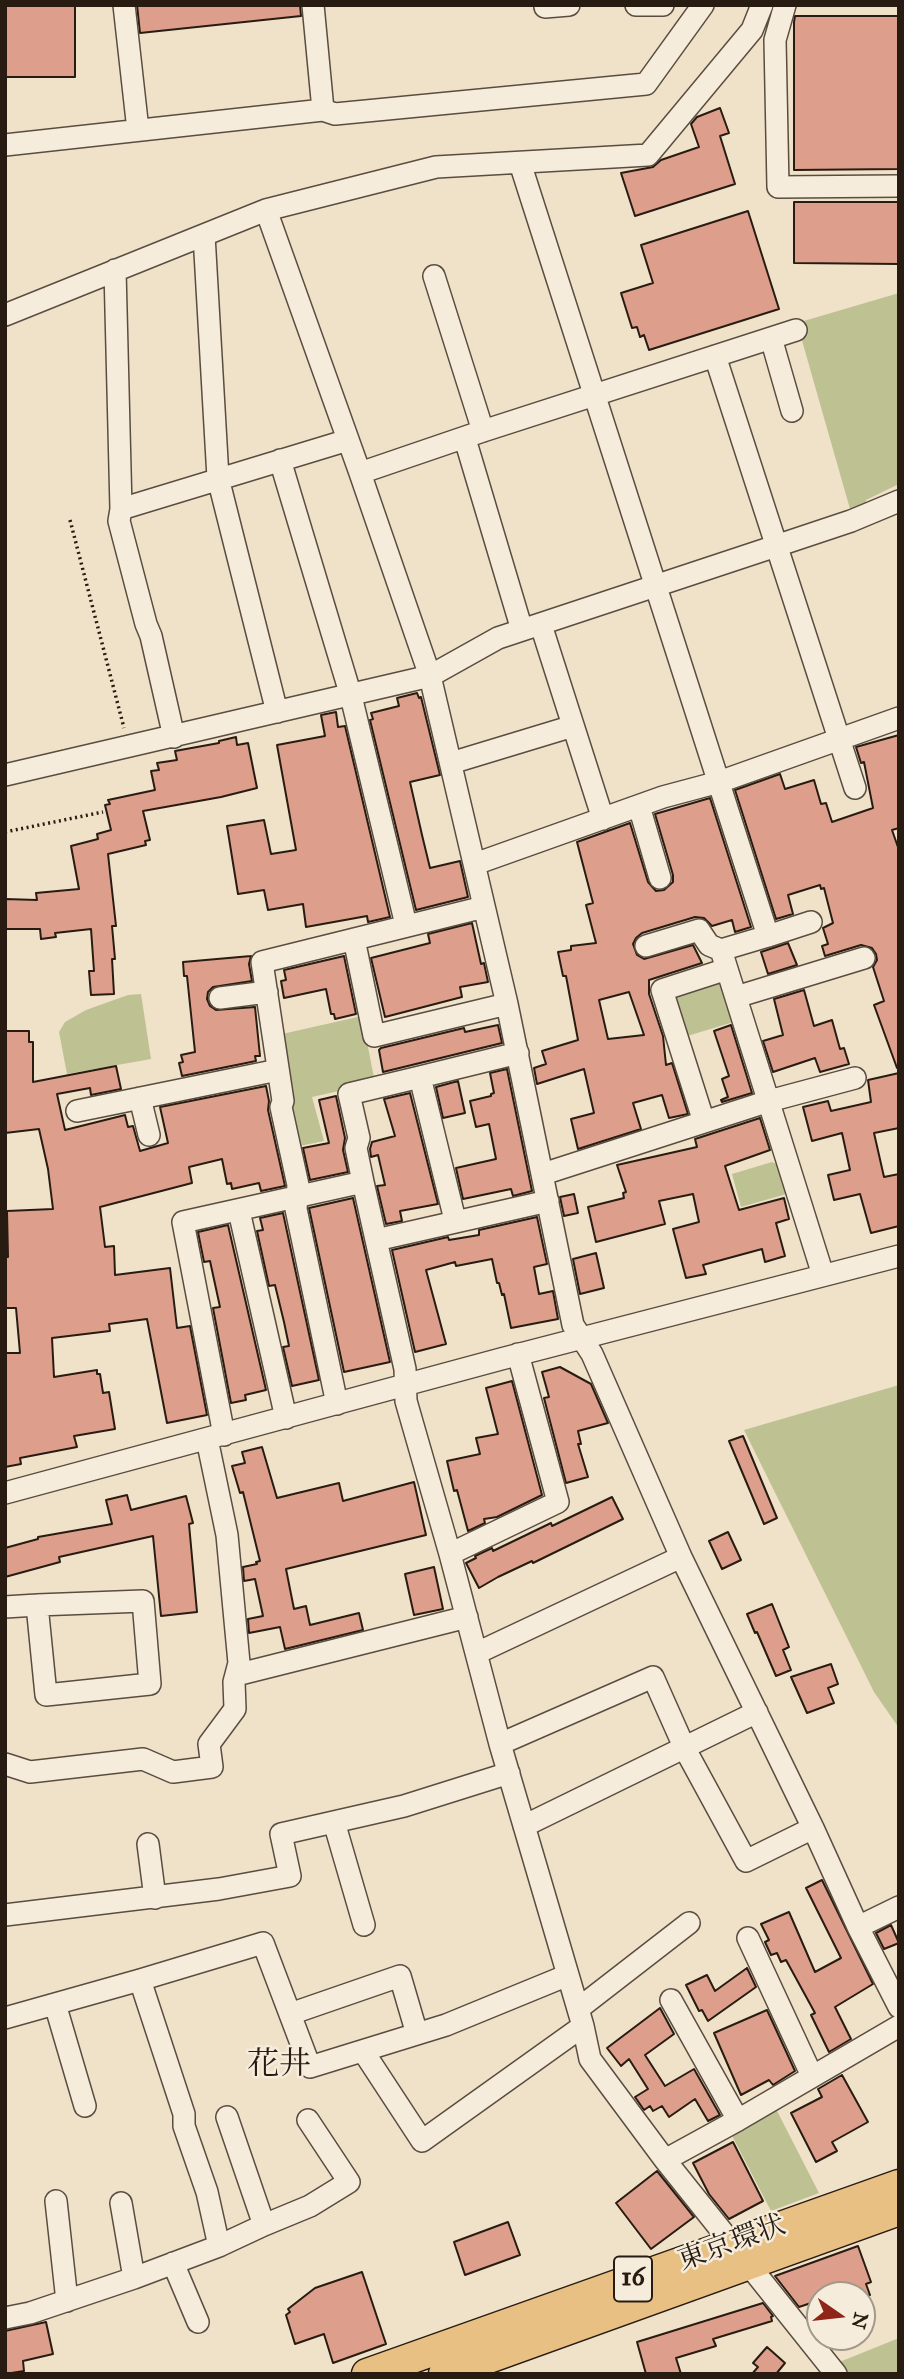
<!DOCTYPE html>
<meta charset="utf-8">
<style>
body{margin:0}
#map{position:relative;width:904px;height:2379px;overflow:hidden;background:#f0e1c9;font-family:"IM FELL Great Primer",serif}
canvas{display:block}
.frame{position:absolute;inset:0;border:7px solid #281c12;pointer-events:none}
.north{position:absolute;left:806px;top:2281px;width:70px;height:70px;box-sizing:border-box;background:#f5ecdc;border:2px solid #a3998b;border-radius:50%;rotate:104deg;font-size:19px;font-weight:700;line-height:28px;text-align:center;color:#281c12}
.north::after{content:'';display:block;margin:auto;width:24px;height:32px;background:#8f2418;clip-path:polygon(50% 0,100% 100%,50% 72%,0 100%)}
</style>
<div id="map">
<canvas width="904" height="2379"></canvas>
<div class="frame"></div>
<div class="north">N</div>
</div>
<script>
const c = document.querySelector('canvas').getContext('2d');
c.lineJoin = 'round';
function fill(path, color) {
  c.fillStyle = color;
  c.fill(path, 'evenodd');
}
function poly(rows) {
  const path = new Path2D();
  for (const r of rows) {
    path.moveTo(r[0], r[1]);
    for (let i = 2; i < r.length; i += 2) path.lineTo(r[i], r[i + 1]);
  }
  return path;
}
function strokePath(path, color, width, dash) {
  c.strokeStyle = color;
  c.lineWidth = width;
  c.lineCap = dash ? 'butt' : 'round';
  c.setLineDash(dash || []);
  c.stroke(path);
}
function label(font, color, halo, rows, align = 'center') {
  c.font = font + ' "IM FELL Great Primer","Noto Serif JP",serif';
  c.lineWidth = 5;
  c.setLineDash([]);
  c.textBaseline = 'middle';
  c.strokeStyle = halo;
  c.fillStyle = color;
  for (const [text, x, y, turn = 0] of rows) {
    c.save();
    c.translate(x, y);
    c.rotate((+turn || 0) * Math.PI / 180);
    c.textAlign = isNaN(turn) ? turn : align;
    if (halo) c.strokeText(text, 0, 0);
    c.fillText(text, 0, 0);
    c.restore();
  }
}
fill(poly([
 [899,293,899,484,866,500,865,508,852,516,797,323],
 [724,976,737,1021,684,1037,673,991],
 [141,994,151,1059,67,1074,59,1032,65,1022,86,1010,128,995],
 [362,1016,375,1083,312,1097,324,1141,295,1147,282,1034],
 [772,1162,781,1166,790,1193,741,1207,732,1174],
 [899,1385,899,1728,874,1692,744,1430],
 [774,2105,819,2193,771,2211,729,2130],
 [899,2338,899,2374,843,2374,837,2363]
]), '#bec293');
const building = poly([
 [5,5,75,5,75,77,5,77,5,5],
 [137,5,300,5,301,16,140,33,137,5],
 [795,16,899,16,899,169,794,170,794,22,795,16],
 [720,108,729,133,720,136,735,184,635,216,621,173,653,167,661,160,699,147,691,124,697,117,720,108],
 [794,202,899,202,899,264,794,263,794,202],
 [748,211,779,309,649,350,644,335,640,337,637,327,632,328,621,293,653,283,641,245,748,211],
 [417,693,419,698,421,697,440,775,410,782,422,835,430,868,460,861,468,897,416,910,370,720,373,719,371,713,399,706,397,698,417,693],
 [336,712,338,727,345,726,390,917,368,922,367,916,306,927,303,904,268,910,264,890,238,894,227,826,264,820,271,854,296,850,277,745,325,736,321,715,336,712],
 [899,735,899,828,892,830,899,850,899,1068,897,1068,874,1005,884,1001,873,967,877,960,876,954,872,948,861,945,825,956,822,946,828,944,823,928,833,923,824,888,821,889,820,885,788,895,793,914,776,919,735,790,780,774,785,789,814,780,821,804,826,803,832,822,873,808,864,762,861,763,856,747,899,735],
 [236,737,237,745,248,743,257,788,221,797,143,811,150,840,145,841,146,845,108,854,116,926,112,926,115,959,112,959,114,994,91,995,89,971,94,971,91,929,55,933,56,937,41,939,40,929,5,929,5,899,37,900,36,893,79,889,71,846,98,839,97,834,111,830,105,805,110,804,108,800,155,790,151,771,159,770,157,763,177,760,175,751,219,743,219,741,236,737],
 [710,798,751,927,735,932,732,920,712,926,704,918,695,917,642,933,636,938,633,944,637,955,644,959,693,945,702,963,649,980,649,994,663,1036,666,1065,672,1063,688,1114,669,1118,662,1095,633,1103,641,1129,578,1149,571,1119,594,1113,584,1069,537,1084,534,1068,546,1064,542,1051,578,1040,566,976,563,976,558,952,571,950,571,946,596,943,586,905,593,903,577,842,630,823,648,882,656,891,664,890,673,882,673,875,655,814,710,798],
 [629,992,644,1035,608,1039,599,1000,629,992],
 [472,923,481,964,484,963,488,982,460,987,462,997,385,1017,371,958,430,943,428,934,472,923],
 [788,943,797,965,768,974,761,952,788,943],
 [251,956,249,964,252,981,213,987,208,992,207,999,210,1006,216,1010,255,1007,260,1056,255,1056,256,1061,182,1076,179,1063,183,1062,181,1055,195,1052,187,976,184,976,183,962,251,956],
 [344,956,356,1014,335,1019,334,1014,331,1014,326,989,284,998,281,981,286,980,284,970,344,956],
 [804,990,814,1026,832,1020,840,1049,844,1048,849,1064,820,1072,815,1058,773,1072,763,1041,783,1035,774,999,804,990],
 [498,1025,502,1043,383,1072,379,1050,381,1048,464,1028,465,1032,498,1025],
 [731,1025,752,1093,722,1102,721,1100,728,1097,722,1079,729,1076,714,1031,731,1025],
 [5,1031,29,1031,29,1042,33,1042,33,1082,116,1066,121,1089,91,1095,90,1088,57,1094,65,1130,125,1115,128,1127,133,1126,140,1151,168,1143,160,1107,266,1086,269,1101,268,1110,285,1186,261,1191,259,1183,232,1189,231,1183,227,1184,222,1159,189,1167,192,1183,100,1207,105,1247,114,1246,115,1275,170,1268,177,1328,190,1326,207,1415,167,1423,147,1319,109,1324,110,1331,52,1338,54,1377,97,1370,97,1374,100,1374,103,1393,109,1392,115,1429,74,1436,77,1447,20,1458,21,1464,5,1467,5,1353,20,1353,16,1308,5,1308,5,1257,8,1257,7,1211,53,1209,48,1169,39,1129,5,1133,5,1031],
 [507,1069,532,1191,513,1196,511,1189,463,1199,456,1168,496,1159,489,1124,476,1127,470,1101,491,1096,491,1094,494,1093,490,1073,507,1069],
 [899,1073,899,1128,874,1133,884,1177,899,1174,899,1226,871,1233,860,1194,834,1200,828,1175,850,1170,842,1133,812,1141,803,1107,828,1101,831,1111,871,1102,868,1080,899,1073],
 [458,1081,465,1113,443,1118,436,1087,458,1081],
 [410,1093,438,1204,400,1211,402,1221,386,1224,377,1186,385,1185,378,1155,371,1157,370,1149,372,1142,395,1136,384,1099,410,1093],
 [336,1096,345,1138,343,1150,348,1172,310,1180,303,1148,329,1143,319,1100,336,1096],
 [760,1118,770,1150,725,1166,739,1210,784,1198,789,1219,776,1223,785,1256,765,1262,762,1249,703,1265,706,1274,686,1278,673,1229,699,1222,693,1194,659,1201,665,1224,596,1242,588,1207,624,1198,623,1193,626,1192,617,1165,697,1147,695,1139,760,1118],
 [574,1194,578,1213,564,1216,560,1197,574,1194],
 [353,1198,390,1362,344,1372,309,1208,353,1198],
 [283,1213,319,1380,292,1386,283,1347,289,1346,284,1322,275,1285,269,1286,257,1231,263,1230,260,1218,283,1213],
 [537,1217,547,1264,534,1267,539,1294,553,1291,558,1319,511,1328,504,1294,502,1295,499,1283,497,1283,492,1259,456,1266,455,1262,426,1270,446,1344,415,1352,392,1250,448,1237,449,1240,479,1235,479,1230,537,1217],
 [228,1225,266,1390,245,1395,246,1400,231,1403,213,1308,220,1307,210,1261,204,1262,198,1232,228,1225],
 [596,1253,604,1288,580,1294,573,1259,596,1253],
 [560,1367,591,1384,608,1423,578,1431,581,1444,578,1444,588,1477,566,1483,544,1398,549,1397,542,1372,560,1367],
 [512,1381,542,1495,497,1517,484,1519,485,1523,468,1531,457,1490,454,1491,447,1461,480,1454,476,1438,498,1434,486,1388,512,1381],
 [743,1436,777,1518,764,1524,729,1441,743,1436],
 [262,1447,277,1498,339,1483,343,1501,414,1482,426,1535,286,1569,294,1609,306,1606,310,1625,359,1613,363,1630,285,1649,280,1627,249,1633,248,1619,263,1616,255,1579,244,1581,243,1567,257,1564,256,1562,260,1561,243,1492,240,1493,232,1466,245,1463,242,1452,262,1447],
 [127,1495,131,1510,186,1496,193,1523,189,1524,197,1612,161,1616,153,1536,59,1557,60,1562,5,1577,5,1548,38,1539,38,1537,112,1524,106,1500,127,1495],
 [612,1497,623,1519,533,1563,532,1561,498,1577,479,1588,466,1563,476,1558,475,1556,492,1548,493,1551,551,1523,552,1526,612,1497],
 [728,1532,741,1560,722,1569,709,1541,728,1532],
 [434,1567,443,1609,414,1615,405,1574,434,1567],
 [772,1604,789,1647,783,1650,791,1670,776,1676,757,1632,755,1633,747,1614,772,1604],
 [831,1664,838,1684,828,1688,834,1703,807,1713,791,1677,831,1664],
 [822,1880,873,1984,835,2007,851,2039,829,2052,811,2015,815,2013,786,1960,781,1962,777,1953,771,1955,765,1942,769,1940,761,1924,789,1912,815,1972,841,1958,806,1888,822,1880],
 [891,1925,899,1943,884,1949,876,1933,891,1925],
 [747,1968,756,1987,708,2021,702,2010,699,2011,686,1985,707,1975,715,1991,747,1968],
 [660,2008,674,2034,645,2055,665,2086,694,2069,720,2115,708,2121,695,2099,669,2117,662,2106,653,2111,650,2106,644,2110,635,2097,648,2089,629,2059,621,2066,607,2048,660,2008],
 [767,2010,795,2071,773,2085,769,2080,741,2095,714,2033,767,2010],
 [842,2075,868,2122,832,2142,837,2151,816,2162,791,2113,822,2097,818,2089,842,2075],
 [733,2142,763,2201,729,2219,709,2194,693,2163,733,2142],
 [657,2171,694,2217,651,2249,616,2203,657,2171],
 [508,2222,520,2255,465,2275,454,2242,508,2222],
 [858,2246,871,2282,866,2284,870,2295,820,2295,820,2300,799,2307,775,2276,858,2246],
 [362,2272,386,2344,333,2363,324,2334,295,2344,286,2315,290,2312,288,2309,315,2288,362,2272],
 [763,2303,773,2316,771,2317,772,2321,713,2339,716,2346,676,2358,681,2374,646,2374,637,2342,763,2303],
 [46,2322,53,2354,23,2361,24,2371,5,2374,5,2331,46,2322],
 [767,2347,785,2363,776,2374,752,2374,758,2367,753,2363,767,2347]
]);
fill(building, '#dd9f8b');
strokePath(building, '#281c12', 2);
const minor = poly([
 [124,5,138,130],
 [313,5,323,110],
 [636,5,663,5],
 [785,5,775,40,778,187,899,186],
 [545,7,569,5],
 [5,145,323,110,335,114,646,84,703,5],
 [520,163,768,936,721,950,823,1275],
 [266,210,360,473,430,676,507,1004,573,1325,592,1354,681,1557,813,1828,858,1927,899,2007],
 [204,235,218,478,277,712],
 [115,270,121,509,119,521,146,624,151,636,174,737],
 [434,276,483,431],
 [5,315,266,210,436,167,648,155,752,30,762,5],
 [771,338,792,411],
 [715,356,855,788],
 [465,439,522,630],
 [280,460,351,696,406,925],
 [360,473,483,431,796,330],
 [121,509,348,440],
 [541,625,603,819],
 [451,763,573,726],
 [5,775,430,676,498,638,788,542,851,521,899,501],
 [639,806,660,878],
 [475,864,663,797,719,782,899,718],
 [768,936,811,922],
 [354,939,374,1036,507,1004],
 [646,946,699,930,709,945,721,950],
 [736,997,864,958],
 [220,998,267,992],
 [140,1098,149,1135],
 [77,1111,278,1070],
 [704,1122,662,990,727,969],
 [543,1174,769,1101,855,1078],
 [363,1182,356,1148,359,1138,349,1094,420,1077],
 [239,1211,286,1418],
 [455,1220,420,1077,518,1053],
 [376,1240,548,1201],
 [337,1404,296,1209,298,1185,281,1107,283,1101,262,962,484,907],
 [224,1435,183,1222,363,1182,405,1369,406,1401,450,1554,500,1744,583,2026,590,2059,665,2160,836,2374],
 [5,1493,501,1359,899,1256],
 [450,1554,558,1502,518,1354],
 [5,1607,37,1605,143,1601,150,1684,46,1695,37,1605],
 [477,1653,681,1557],
 [236,1675,467,1617],
 [500,1744,653,1677,685,1749,746,1861,813,1828],
 [5,1764,30,1772,143,1759,173,1772,212,1767,209,1744,235,1709,234,1682,239,1663,227,1535,207,1439],
 [334,1822,364,1925],
 [524,1826,757,1712],
 [148,1844,155,1898],
 [5,1915,219,1889,290,1876,281,1834,404,1806,509,1773],
 [858,1927,899,1907],
 [748,1938,812,2076],
 [140,1980,184,2114,184,2126,207,2192,219,2246],
 [671,2000,738,2120],
 [55,2004,85,2106],
 [578,2009,689,1923],
 [290,2014,400,1976,417,2034],
 [5,2018,140,1980,263,1943,310,2067,446,2025,568,1975],
 [363,2051,422,2141,583,2026],
 [665,2160,738,2120,899,2026],
 [56,2201,67,2301],
 [121,2203,134,2278],
 [264,2225,310,2206,349,2182,308,2120],
 [173,2263,198,2322],
 [5,2318,30,2313,134,2278,219,2246,264,2225,227,2117]
]);
const highway = poly([
 [367,2374,899,2185],
 [444,2374,899,2210]
]);
strokePath(minor, '#5a4d40', 24);
strokePath(highway, '#281c12', 33);
strokePath(poly([
 [70,520,124,728],
 [5,832,103,812]
]), '#281c12', 3.5, [2, 3.5]);
strokePath(minor, '#f5ecdc', 21);
strokePath(highway, '#e8c084', 30);
for (const [x, y, w] of [
 [633,2279,38]
]) {
  const box = new Path2D();
  box.roundRect(x - w / 2, y - 22.5, w, 45, 5);
  c.fillStyle = '#f5ecdc';
  c.fill(box);
  strokePath(box, '#281c12', 2);
}
label('bold 26px', '#281c12', null, [
 ["16",633,2279]
]);
label('28px', '#281c12', '#f5ecdc', [
 ["東京環状",732,2244,-20]
]);
label('32px', '#281c12', '#f5ecdc', [
 ["花井",279,2066]
]);
</script>
